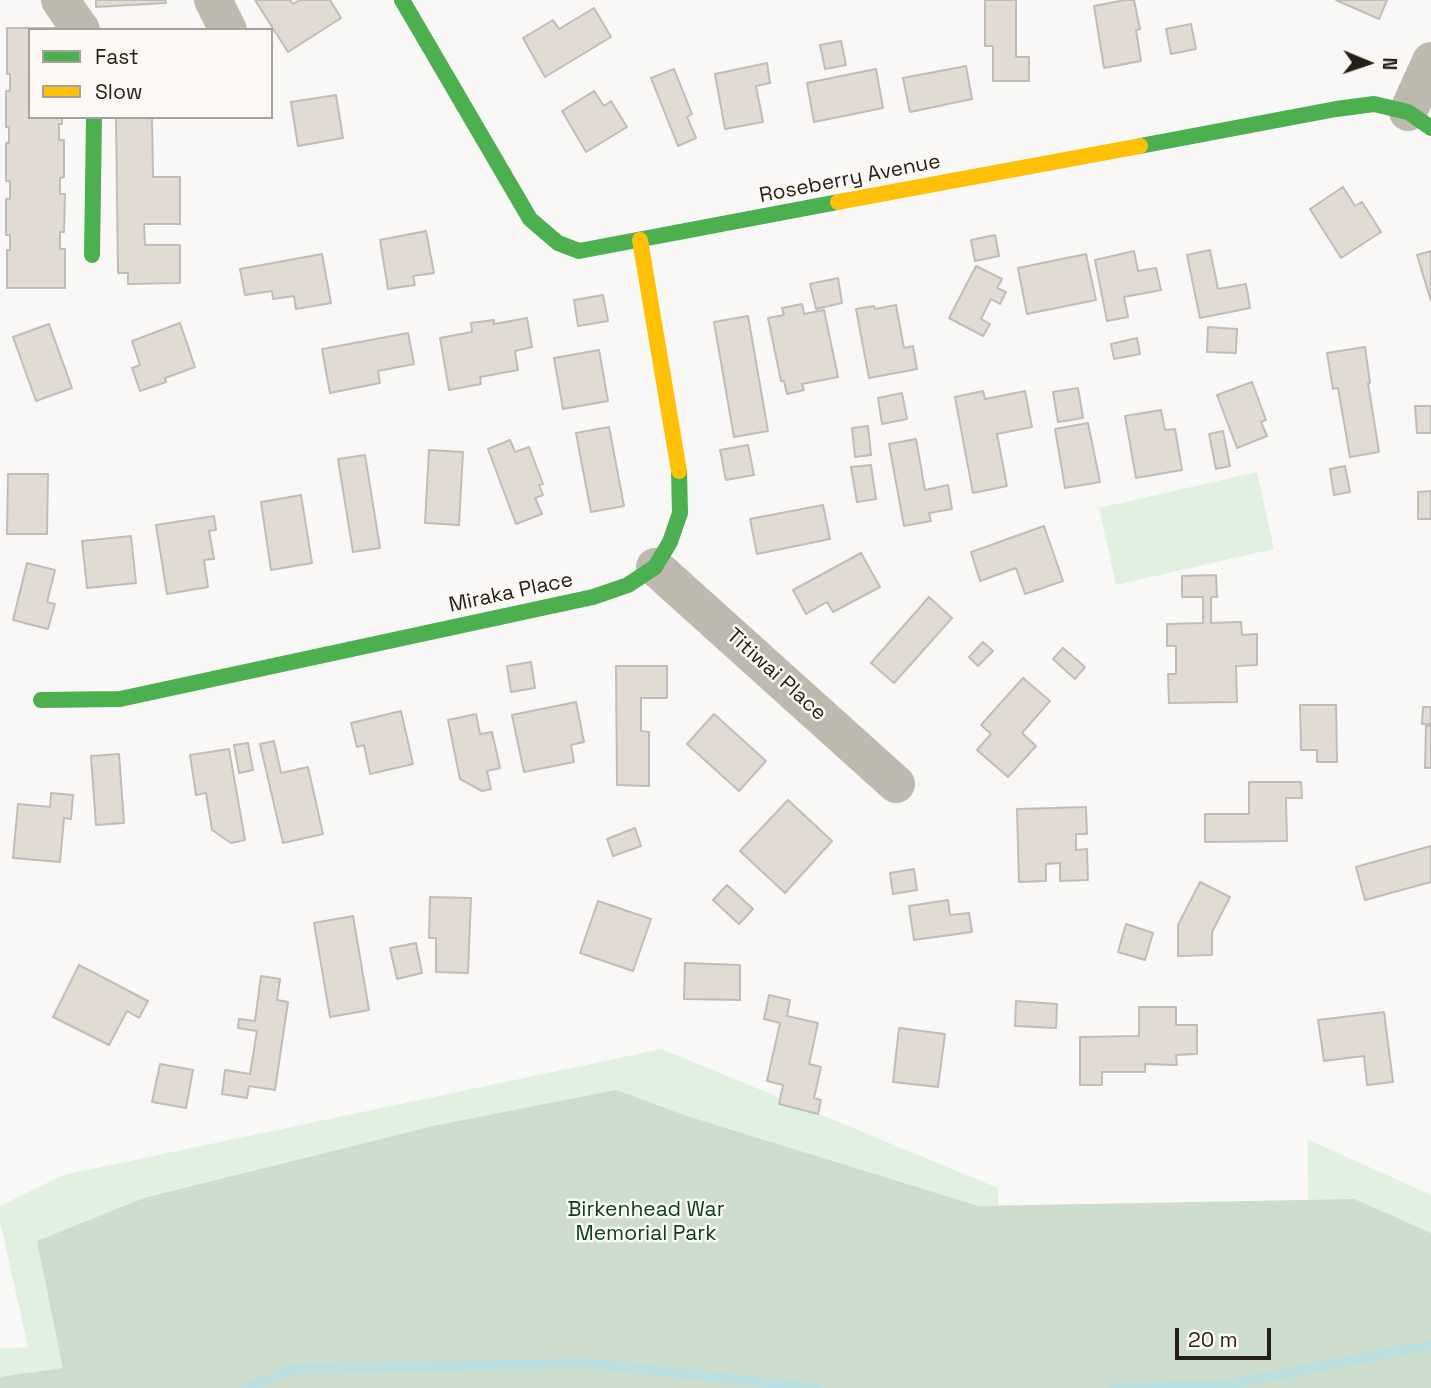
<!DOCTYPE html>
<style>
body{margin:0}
#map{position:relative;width:1431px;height:1388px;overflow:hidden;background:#faf8f6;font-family:"Space Grotesk",sans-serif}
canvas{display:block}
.legend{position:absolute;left:28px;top:28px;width:245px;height:91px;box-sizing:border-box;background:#fcf9f4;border:2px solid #a6a19b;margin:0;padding:9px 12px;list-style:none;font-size:21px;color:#241e15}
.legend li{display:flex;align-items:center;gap:14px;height:35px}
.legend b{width:35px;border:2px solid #a6a19b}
.north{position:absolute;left:1333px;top:28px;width:70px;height:70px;-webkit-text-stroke:5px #fcf9f4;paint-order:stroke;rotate:92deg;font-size:19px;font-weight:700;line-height:28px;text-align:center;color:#241e15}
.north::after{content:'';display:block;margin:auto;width:24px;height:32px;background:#241e15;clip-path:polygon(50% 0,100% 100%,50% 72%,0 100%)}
.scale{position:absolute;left:1175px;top:1328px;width:96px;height:32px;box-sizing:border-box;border:4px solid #241e15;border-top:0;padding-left:9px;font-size:21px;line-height:24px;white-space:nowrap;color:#241e15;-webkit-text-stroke:5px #fcf9f4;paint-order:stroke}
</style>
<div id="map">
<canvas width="1431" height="1388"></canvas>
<ul class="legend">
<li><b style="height:9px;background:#4caf50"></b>Fast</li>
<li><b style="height:9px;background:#ffc107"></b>Slow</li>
</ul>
<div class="north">N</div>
<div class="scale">20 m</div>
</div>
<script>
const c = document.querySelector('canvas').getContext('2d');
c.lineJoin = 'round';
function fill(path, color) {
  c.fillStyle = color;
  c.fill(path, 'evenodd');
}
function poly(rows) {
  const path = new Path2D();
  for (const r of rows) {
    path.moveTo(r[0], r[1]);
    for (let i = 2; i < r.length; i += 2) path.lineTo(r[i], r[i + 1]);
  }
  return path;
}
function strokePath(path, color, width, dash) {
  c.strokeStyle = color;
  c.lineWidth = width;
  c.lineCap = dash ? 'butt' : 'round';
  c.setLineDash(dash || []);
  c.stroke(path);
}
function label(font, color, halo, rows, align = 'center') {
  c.font = font + ' "Space Grotesk",sans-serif';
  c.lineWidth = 5;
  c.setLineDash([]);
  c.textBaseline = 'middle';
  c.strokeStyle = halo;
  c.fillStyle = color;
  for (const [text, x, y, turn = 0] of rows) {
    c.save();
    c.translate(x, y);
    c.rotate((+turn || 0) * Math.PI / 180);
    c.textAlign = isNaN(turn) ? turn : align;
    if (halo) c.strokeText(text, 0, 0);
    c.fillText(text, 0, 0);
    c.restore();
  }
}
fill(poly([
 [1257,472,1274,549,1116,585,1099,508],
 [662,1049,998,1188,1002,1388,0,1388,0,1348,28,1347,0,1221,0,1206,63,1175],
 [1307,1139,1431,1195,1431,1388,1312,1388]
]), '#e0f1e1');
fill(poly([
 [616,1090,687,1116,978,1206,1354,1199,1431,1233,1431,1388,0,1388,0,1377,63,1368,37,1241,144,1198,433,1126]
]), '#ccdccd');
strokePath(poly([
 [246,1388,293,1369,586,1363,816,1388],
 [1114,1388,1227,1385,1431,1345]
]), '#bbdede', 10);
const building = poly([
 [96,0,165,0,166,3,96,7,96,0],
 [255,0,290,0,293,4,300,0,330,0,341,18,288,52,255,0],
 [985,0,1016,0,1016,57,1029,57,1029,81,993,81,993,46,985,46,985,0],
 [1125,0,1134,0,1140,29,1136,30,1141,61,1104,68,1094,6,1125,0],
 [1336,0,1387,0,1379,19,1336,0],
 [594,8,611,37,545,77,523,38,553,20,559,29,594,8],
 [1191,24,1196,49,1171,54,1166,29,1191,24],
 [7,28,62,28,30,30,30,117,62,117,62,124,59,124,59,140,64,140,64,177,60,178,60,194,65,194,64,232,60,232,60,249,65,249,65,288,7,288,7,250,10,250,10,235,6,235,6,199,10,199,10,181,6,181,6,143,9,143,9,127,6,127,6,91,10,91,10,74,7,74,7,28],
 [841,41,846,65,825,69,820,45,841,41],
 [767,63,770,83,756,86,763,122,725,129,715,74,767,63],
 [966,66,972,99,910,112,903,78,966,66],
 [674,69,692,114,687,117,696,138,678,146,651,78,674,69],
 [876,69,883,108,814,122,807,83,876,69],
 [594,91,604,106,611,101,627,127,586,152,562,111,594,91],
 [336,95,343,138,298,146,291,102,336,95],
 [116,117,152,117,153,177,180,177,180,224,144,224,145,245,180,245,180,283,128,284,128,273,118,273,116,117],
 [1343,187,1355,206,1362,202,1381,232,1341,258,1310,209,1343,187],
 [426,231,434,273,413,276,415,285,388,289,380,240,426,231],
 [995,235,999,256,975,261,971,240,995,235],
 [1210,250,1218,289,1246,284,1250,308,1200,318,1187,255,1210,250],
 [1134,251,1138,271,1156,268,1161,290,1124,297,1128,317,1107,321,1095,260,1134,251],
 [1431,251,1431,301,1417,255,1431,251],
 [322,254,331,303,296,309,294,296,273,299,272,291,245,295,240,269,322,254],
 [1086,254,1096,300,1027,314,1018,268,1086,254],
 [976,266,1002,279,997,288,1006,292,1000,304,991,299,981,319,990,324,983,336,949,318,976,266],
 [838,278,842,303,816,309,810,284,838,278],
 [603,295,608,321,578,326,574,300,603,295],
 [802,304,804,314,824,310,838,377,802,384,804,390,787,394,784,381,781,381,768,318,784,315,782,308,802,304],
 [896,305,904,348,913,346,917,369,869,378,856,309,874,306,875,309,896,305],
 [748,316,768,431,734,437,714,322,748,316],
 [527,318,532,347,515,351,518,370,480,377,481,384,449,390,440,338,472,332,471,323,494,320,494,324,527,318],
 [180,323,195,367,165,378,166,382,140,391,132,368,140,365,132,341,180,323],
 [49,324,72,388,36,401,13,337,49,324],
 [1208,327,1237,329,1236,353,1207,352,1208,327],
 [408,333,414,364,378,371,380,383,330,393,322,349,408,333],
 [1137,338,1140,354,1114,359,1111,344,1137,338],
 [1365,347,1370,383,1368,383,1379,452,1350,457,1338,388,1333,389,1327,353,1365,347],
 [599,350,608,401,563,409,554,358,599,350],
 [1252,382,1266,420,1261,422,1267,436,1237,448,1217,395,1252,382],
 [1078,388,1083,418,1058,422,1053,392,1078,388],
 [983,391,985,399,1025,391,1032,427,997,434,1007,486,973,493,955,397,983,391],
 [902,393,907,419,882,424,878,398,902,393],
 [1415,406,1431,406,1431,433,1417,433,1415,406],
 [1161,410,1165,430,1175,429,1182,470,1136,478,1125,416,1161,410],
 [1088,423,1100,482,1065,488,1055,429,1088,423],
 [868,426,871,455,855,457,852,428,868,426],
 [609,427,624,506,591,512,576,433,609,427],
 [1223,431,1230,466,1216,469,1209,434,1223,431],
 [916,439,925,490,948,485,952,509,929,513,931,521,904,526,889,444,916,439],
 [510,440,515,452,529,447,543,484,539,485,543,495,535,498,542,514,516,524,488,449,510,440],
 [748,445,754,475,726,480,720,450,748,445],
 [429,450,463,452,459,525,425,523,429,450],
 [365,455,380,548,353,552,338,459,365,455],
 [871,465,876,499,857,502,851,467,871,465],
 [1345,466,1350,492,1334,495,1330,469,1345,466],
 [8,474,48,474,47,534,7,534,8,474],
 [1431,491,1431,519,1418,519,1418,492,1431,491],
 [301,495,312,563,271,570,261,502,301,495],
 [823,505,830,539,757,554,750,519,823,505],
 [214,516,216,530,209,531,214,559,204,560,208,587,167,594,156,525,214,516],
 [1044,526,1063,581,1025,594,1016,568,980,581,971,552,1044,526],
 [131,536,136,583,87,588,82,541,131,536],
 [861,553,880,587,833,612,827,602,806,614,793,590,861,553],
 [27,563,55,570,47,602,55,604,48,629,13,620,27,563],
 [1216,575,1217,597,1211,597,1211,623,1241,622,1242,635,1257,634,1257,665,1236,666,1237,702,1169,703,1168,674,1176,674,1176,646,1167,646,1167,624,1203,623,1203,597,1182,597,1182,576,1216,575],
 [929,597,952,618,894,683,871,663,929,597],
 [983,642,993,651,978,666,969,657,983,642],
 [1063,648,1085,667,1075,679,1053,659,1063,648],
 [531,662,535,688,511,692,507,666,531,662],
 [616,666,667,666,667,698,641,698,641,731,649,732,649,786,617,785,616,666],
 [1023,678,1050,701,1022,733,1036,746,1008,777,977,750,991,734,981,725,1023,678],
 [576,702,584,742,571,745,574,762,524,772,512,715,576,702],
 [1300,705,1336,705,1337,762,1317,762,1317,750,1301,750,1300,705],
 [1423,707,1431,707,1431,724,1422,724,1423,707],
 [401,711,413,764,370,774,364,745,357,747,351,723,401,711],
 [476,714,480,734,492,732,500,768,487,771,491,789,482,791,460,779,448,720,476,714],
 [714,714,766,761,739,791,687,744,714,714],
 [1426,726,1431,726,1431,768,1425,768,1426,726],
 [274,741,281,773,308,767,323,834,283,843,260,744,274,741],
 [248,743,253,770,239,773,234,745,248,743],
 [229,749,245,840,231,843,212,830,206,793,196,795,190,755,229,749],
 [119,754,124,823,96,825,91,756,119,754],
 [1249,782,1301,782,1302,798,1286,798,1287,841,1205,842,1205,814,1249,814,1249,782],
 [51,793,73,795,71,819,64,818,60,862,13,858,18,804,50,807,51,793],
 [788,800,832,841,785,893,740,851,788,800],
 [1086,807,1087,834,1076,834,1076,850,1087,849,1088,880,1060,881,1060,863,1046,864,1046,881,1019,882,1017,809,1086,807],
 [635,828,641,846,613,856,607,839,635,828],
 [1431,846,1431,882,1365,900,1356,867,1431,846],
 [914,869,917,890,893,894,890,873,914,869],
 [1200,882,1230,897,1212,932,1212,955,1178,956,1178,925,1200,882],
 [727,885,753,909,739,924,713,900,727,885],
 [430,897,471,898,468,973,436,972,436,938,429,938,430,897],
 [948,900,950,915,969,913,972,932,914,940,909,906,948,900],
 [598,901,651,919,633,971,580,953,598,901],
 [353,916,369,1010,330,1017,314,923,353,916],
 [1126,924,1153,933,1145,960,1118,952,1126,924],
 [416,943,422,973,397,979,390,948,416,943],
 [685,963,740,965,740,1000,684,999,685,963],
 [79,965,148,1001,139,1018,127,1011,109,1045,53,1017,79,965],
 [261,976,280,979,277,1000,288,1002,275,1090,249,1086,247,1098,222,1094,225,1070,250,1074,257,1031,238,1028,239,1019,255,1021,261,976],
 [769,995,790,1000,787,1016,818,1023,809,1064,821,1067,814,1098,821,1100,818,1114,779,1104,783,1085,767,1081,780,1023,764,1019,769,995],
 [1016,1001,1057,1004,1056,1028,1015,1026,1016,1001],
 [1139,1007,1176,1007,1176,1025,1197,1025,1197,1054,1176,1055,1177,1065,1145,1064,1145,1072,1102,1072,1102,1085,1080,1085,1080,1037,1139,1036,1139,1007],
 [1384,1012,1393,1082,1367,1085,1364,1056,1324,1061,1318,1020,1384,1012],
 [899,1028,945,1034,938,1087,893,1082,899,1028],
 [160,1064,193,1070,186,1108,152,1102,160,1064]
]);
fill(building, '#e1dbd4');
strokePath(building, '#c0bcb7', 2);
strokePath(poly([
 [60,0,81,30],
 [213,0,228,30],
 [1408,112,1431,61],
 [655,567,896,784]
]), '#bdb9af', 38);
strokePath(poly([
 [402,0,530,219,558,243,579,251,838,202],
 [1140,146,1336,109,1374,104,1408,112,1431,128],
 [92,255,94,117],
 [41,700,120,699,593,597,628,585,655,567,670,542,680,513,679,471]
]), '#4caf50', 16);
strokePath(poly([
 [838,202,1140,146],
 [640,240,679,471]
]), '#ffc107', 16);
label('21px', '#241e15', '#fcf9f4', [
 ["Roseberry Avenue",850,179,-11],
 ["Miraka Place",511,593,-12],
 ["Titiwai Place",776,675,42]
]);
label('21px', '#0b401c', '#fcf9f4', [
 ["Birkenhead War",646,1210],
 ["Memorial Park",646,1234]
]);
</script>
